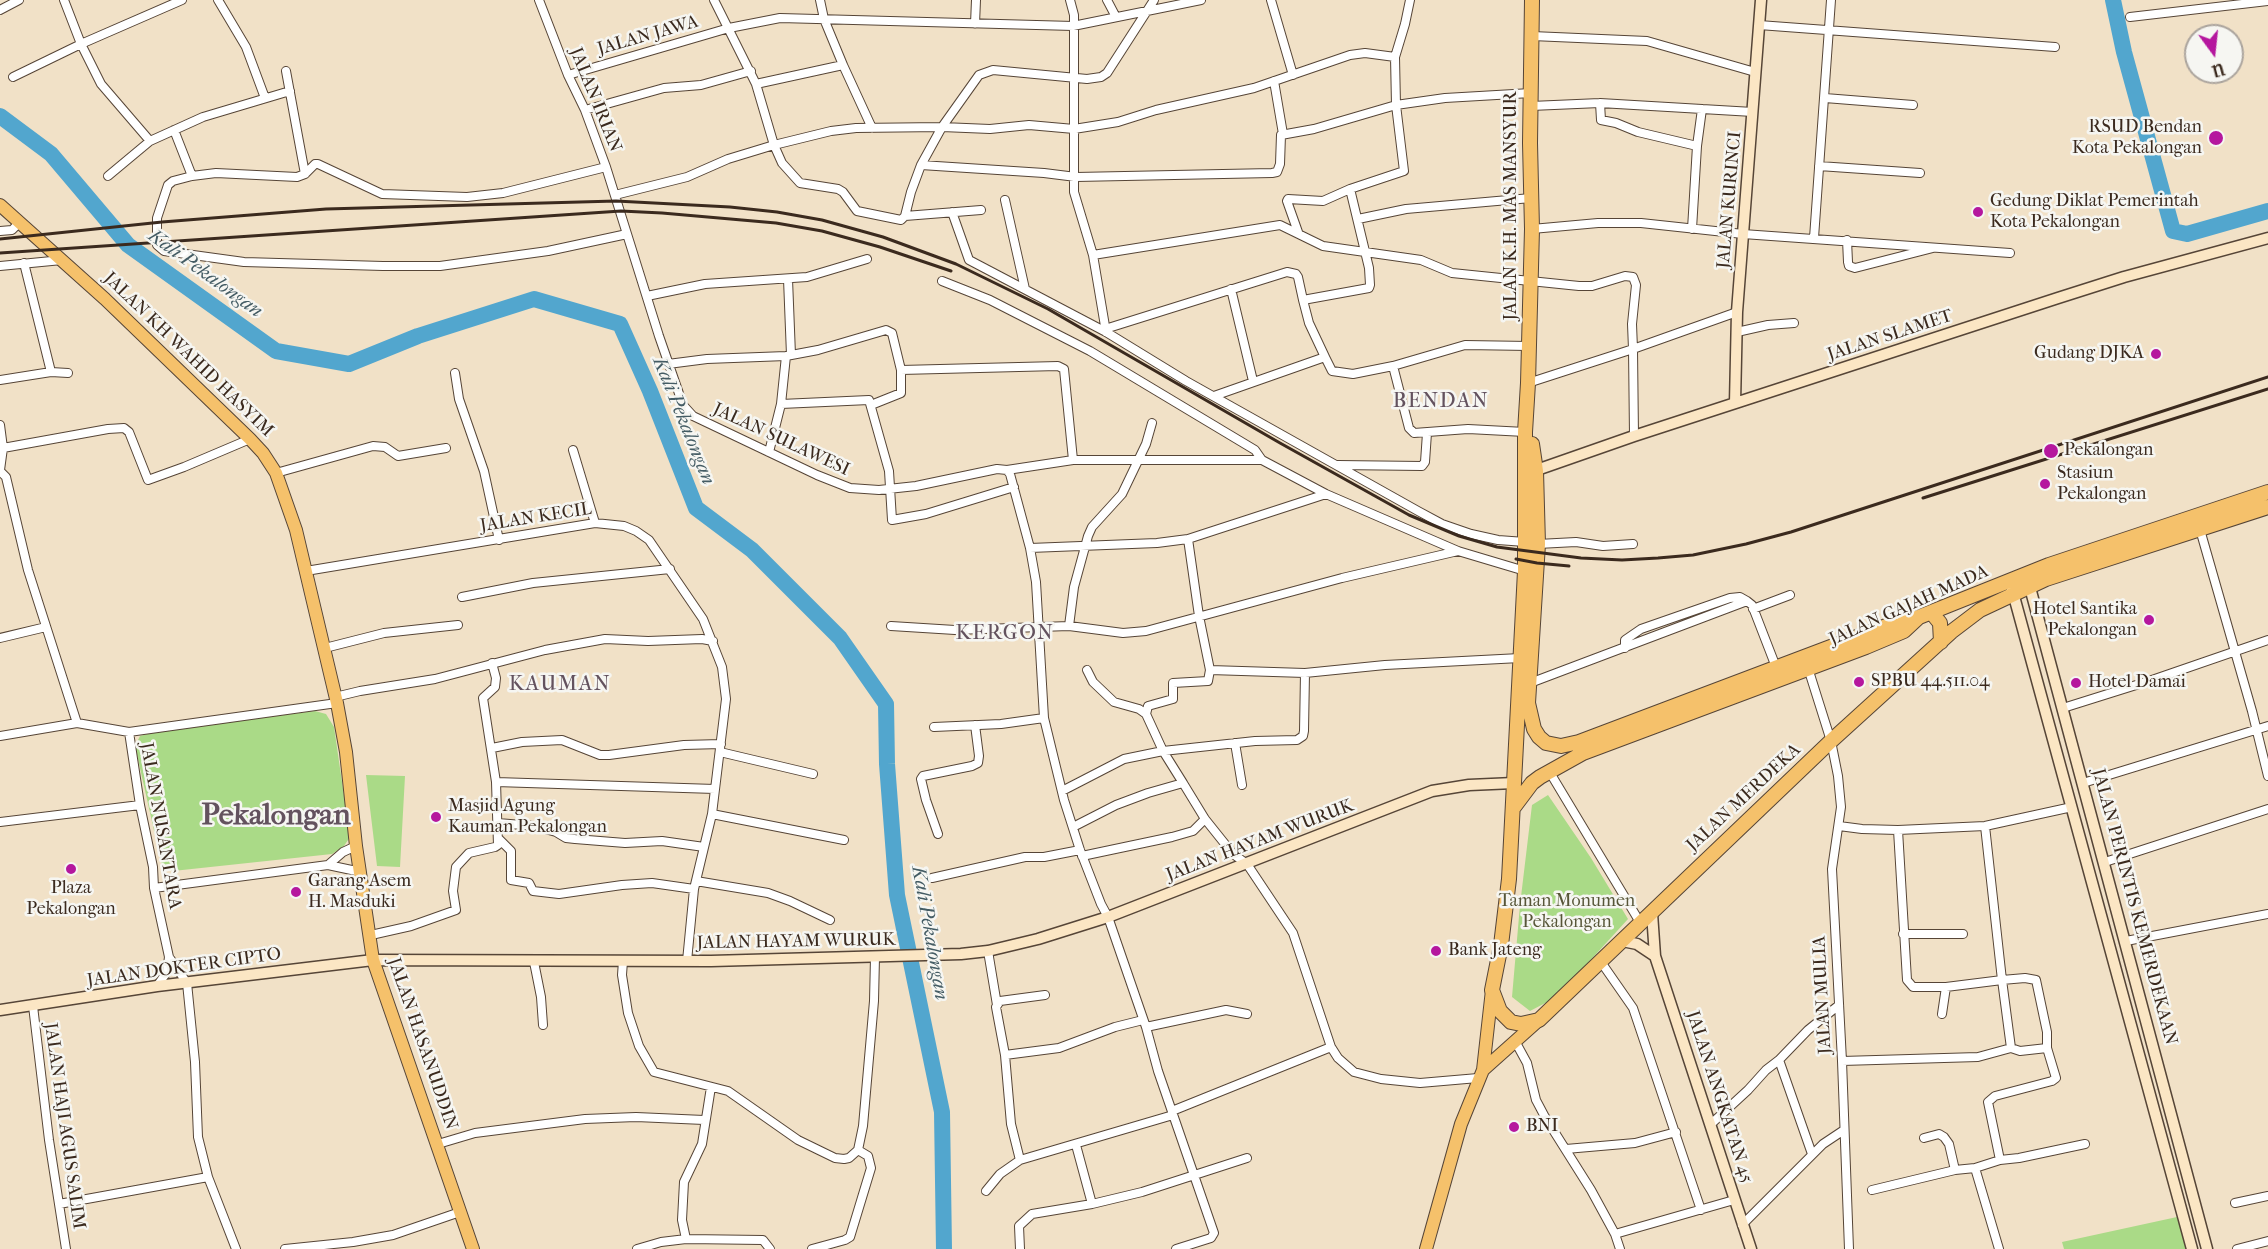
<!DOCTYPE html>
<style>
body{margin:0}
#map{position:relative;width:2268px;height:1249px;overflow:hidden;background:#f1e1c7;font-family:"IM FELL French Canon",serif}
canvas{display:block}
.north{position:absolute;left:2184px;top:24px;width:60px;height:60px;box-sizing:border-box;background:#f6f6f2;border:2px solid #aba49d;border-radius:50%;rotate:165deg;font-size:16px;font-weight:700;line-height:24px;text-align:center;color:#3b2a1e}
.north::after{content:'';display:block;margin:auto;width:21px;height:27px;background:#b5179e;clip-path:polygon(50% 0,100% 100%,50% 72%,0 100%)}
</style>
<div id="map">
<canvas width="2268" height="1249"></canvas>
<div class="north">U</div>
</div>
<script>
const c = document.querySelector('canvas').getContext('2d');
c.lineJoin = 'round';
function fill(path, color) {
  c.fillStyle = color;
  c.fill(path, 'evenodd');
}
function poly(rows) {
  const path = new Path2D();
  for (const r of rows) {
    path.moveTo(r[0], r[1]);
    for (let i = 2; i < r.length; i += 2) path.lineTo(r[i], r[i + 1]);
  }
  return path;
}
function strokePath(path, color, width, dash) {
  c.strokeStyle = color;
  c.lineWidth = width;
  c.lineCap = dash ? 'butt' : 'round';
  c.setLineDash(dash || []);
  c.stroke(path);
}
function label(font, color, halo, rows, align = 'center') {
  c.font = font + ' "IM FELL French Canon",serif';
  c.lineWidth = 5;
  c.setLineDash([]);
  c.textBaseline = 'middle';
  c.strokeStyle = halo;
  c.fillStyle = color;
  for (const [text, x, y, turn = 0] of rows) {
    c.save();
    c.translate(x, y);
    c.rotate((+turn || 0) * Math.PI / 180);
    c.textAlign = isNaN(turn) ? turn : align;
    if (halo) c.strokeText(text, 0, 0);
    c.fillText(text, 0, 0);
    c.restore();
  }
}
fill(poly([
 [315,711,326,714,334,727,350,837,344,846,332,854,173,871,162,866,135,746,140,736,159,731],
 [366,775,405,776,400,867,377,866],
 [1548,795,1591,858,1628,919,1576,976,1551,1000,1530,1011,1512,997,1520,905,1532,805],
 [2177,1217,2191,1249,2064,1249,2062,1242]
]), '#aada87');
strokePath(poly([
 [2113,0,2124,52,2173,231,2187,234,2268,211],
 [0,116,51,154,128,245,276,351,349,364,418,336,534,299,620,324,650,391,696,508,752,550,840,638,886,704,887,764,897,895,942,1112,944,1249]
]), '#52a6ce', 16);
const street = poly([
 [64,0,81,44,101,84,150,141,203,117,290,91],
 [218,0,246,47,265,98],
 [539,0,568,75,585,110,606,167,659,336,683,405,693,416,817,475,850,488,879,490,916,486,997,469,1007,470,1010,474,1030,548,1036,582,1044,718,1064,800,1080,850,1101,904,1108,917,1146,1027,1158,1071,1214,1233,1211,1238,1176,1249],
 [714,0,756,84,774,145,831,131,856,128,942,127,990,129,1029,125,1074,129,1118,122,1156,110,1254,88,1350,55,1365,53,1395,57,1405,24,1410,0],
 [1070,0,1074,15,1074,192,1093,255,1106,332],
 [1107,0,1116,17],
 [1154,0,1107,73,1101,77,1087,79,993,70,979,75,942,127,921,165,1044,173,1076,177,1272,173,1277,172,1280,164,1281,135,1314,129,1396,105,1445,98,1531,93],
 [1271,0,1293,75],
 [0,10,19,0],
 [2130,17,2268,1],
 [975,24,976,0],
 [1759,25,2055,47],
 [1532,36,1647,41,1755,72],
 [843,65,872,128],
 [286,71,305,174],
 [568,75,729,28,780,18,1073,26,1201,0],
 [13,77,81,44,182,0],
 [1274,81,1283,134],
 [756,84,843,65,824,19,820,0],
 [1825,98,1913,105],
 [1600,103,1601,120,1616,123,1638,132,1697,146],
 [1531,106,1600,103,1753,112],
 [585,110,664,88,701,85,751,71],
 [174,130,192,176],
 [1819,166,1920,173],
 [606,167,503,193,467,197,382,194,318,164,315,164,305,174,297,177,216,173,192,176,173,181,168,185,157,218,157,245,164,251,244,262,383,266,440,266,548,251,627,234],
 [108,176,150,141],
 [615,195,687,177,728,159,774,145,782,163,800,183,838,189,843,192,857,211,901,220,905,216,911,192,921,165],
 [1005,200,1025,289],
 [952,212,969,260,1106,332,1186,381,1418,511,1442,524,1471,534,1498,540,1525,542],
 [905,216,981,210],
 [1358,219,1406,209,1531,198],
 [1532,229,1598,223,1641,223,1743,234,2010,253],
 [1692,229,1697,146,1702,109],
 [0,231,12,230,20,222],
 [1298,232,1287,201,1288,199,1323,201,1350,189,1404,171,1396,105,1395,57],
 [1814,238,1831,0],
 [1847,240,1848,262,1849,266,1855,268,1933,248],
 [1093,255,1280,225,1323,246,1421,260,1452,273,1579,286,1592,286,1625,276,1633,277,1636,285,1632,324,1633,349,1737,312],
 [0,266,62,260],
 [788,279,791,355],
 [942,281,990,300,1090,351,1255,450,1262,460],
 [1231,289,1253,381],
 [647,296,705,284,807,277,867,259],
 [1105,329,1287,272,1296,274,1298,277,1303,300],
 [1737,332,1768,325,1794,323],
 [1325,357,1309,323,1303,300,1369,288,1370,285,1369,268,1350,189],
 [668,364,707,359,786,356,818,350,886,330,892,333,901,370,1058,366,1064,369,1073,460],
 [1393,366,1409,428,1414,433,1468,429,1525,432],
 [51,372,68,373],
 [455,373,459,399,484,471,499,540],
 [0,380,51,372,24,263],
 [1528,383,1633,349,1634,436],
 [1214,396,1325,357,1332,371,1353,374,1393,366,1465,345,1529,346],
 [781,404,869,400,889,471,892,520,926,514,1014,487],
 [871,405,901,393,901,370],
 [0,425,3,448,108,429,124,428,129,432,148,480,184,467,250,439],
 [573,450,595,523],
 [769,452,781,404,786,356],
 [1338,465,1422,466,1425,462,1427,433],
 [0,470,3,448],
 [1007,470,1073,460,1262,460,1326,494,1458,551,1525,571],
 [0,471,6,477,28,570,77,723,129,732],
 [276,473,373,446,385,447,398,456,446,448],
 [2199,526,2252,711,2268,776],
 [1188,539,1199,616,1210,670],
 [1538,544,1576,542,1603,546,1633,544],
 [1030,548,1157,543,1188,539,1326,494],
 [306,571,595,523,624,526,636,531,649,540,703,619,722,667,726,699,712,814,694,889,687,961],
 [462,597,533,583,670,569],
 [1753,609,1790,595],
 [891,626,955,630,1069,626,1123,633,1146,631,1342,578,1458,551],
 [1069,626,1074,587,1088,536,1092,527,1122,494,1146,444,1152,423],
 [0,638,46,627],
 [325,648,384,633,458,625],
 [1625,648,1625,640,1641,629,1730,598,1740,597,1747,601],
 [1808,668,1831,741,1838,776,1841,807,1832,869,1842,1061,1849,1249],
 [1087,670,1093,682,1114,702,1139,709,1146,714,1163,751,1183,783],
 [1530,683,1747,601,1752,605,1776,667],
 [335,697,360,691,435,679,545,650,605,639,648,641,702,639,713,641],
 [2063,708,2149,681,2268,640],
 [1146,714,1148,706,1173,699,1173,683,1208,681,1210,670,1305,673,1385,665,1520,658],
 [934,727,1001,724,1044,718],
 [0,736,77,723],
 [1235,743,1242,785],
 [492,748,522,742,562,740,600,755,609,755,684,745,721,744],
 [720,752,813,774],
 [1549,771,1641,924],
 [496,782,715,789],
 [2083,783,2268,726],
 [1062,791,1124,759,1163,751,1255,741,1297,740,1303,736,1304,731,1305,673],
 [712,814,844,840],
 [0,822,140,805],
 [498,823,534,826,556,832,566,838,575,839,625,843,662,841,704,847],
 [1839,826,1862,829,1898,830,1985,826,2072,807],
 [1073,827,1116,805,1148,793,1183,783,1205,819,1233,854,1247,864,1293,933,1331,1047,1338,1058,1354,1072,1381,1079,1420,1083,1478,1078],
 [1898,830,1907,980,1913,987,1946,987,2002,980,1985,826],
 [938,834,926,800,921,779,923,776,972,766,978,763,979,756,975,725],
 [499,839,511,851,511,880,529,883,533,891,559,894,622,885,652,883,694,889],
 [1082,856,1172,837,1193,831,1205,819],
 [2105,862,2268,809],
 [328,865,343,852,356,846],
 [932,878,1025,857,1044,857,1080,850],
 [696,881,768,893,790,901,830,920],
 [154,888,328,865,361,872],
 [1903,934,1963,934],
 [371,935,411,926,456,910,453,891,456,867,469,853,495,847,498,845,496,782,483,698,495,687,496,678,492,663],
 [2126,941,2268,914],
 [988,951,997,1005],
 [169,957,187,983,195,1062,198,1137,208,1177,236,1249],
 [623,961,622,975,628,1013,639,1046,654,1072,728,1091,798,1140,835,1158,844,1159,849,1158,858,1150,863,1126,874,1001,875,957],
 [534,962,541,997,543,1025],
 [1601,962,1633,1008,1701,1210],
 [157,986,167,972,169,957,154,888,153,867,140,805,129,732,337,703],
 [1045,995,1000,1001,996,1007,1005,1055,1011,1124,1020,1160,1173,1115],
 [33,1006,49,1140,66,1249],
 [1942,1014,1946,987],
 [1146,1027,1226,1010,1247,1014],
 [1515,1041,1527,1063,1536,1100,1545,1117,1591,1190,1615,1234,1620,1249],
 [1005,1055,1059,1048,1115,1027,1143,1020],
 [1779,1060,1808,1030,1839,1005],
 [1842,1061,1978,1057,2011,1048],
 [711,1087,702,1144,684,1182,682,1220,686,1239,763,1240,770,1249],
 [1172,1111,1331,1047],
 [1711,1124,1748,1090,1766,1070,1779,1060,1812,1154],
 [1924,1138,1939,1134,1944,1137,1949,1144,1955,1170],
 [438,1144,475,1133,585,1119,636,1117,704,1120],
 [1076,1145,1092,1204],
 [1566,1149,1635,1143,1676,1132],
 [2000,1160,2019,1158,2085,1144],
 [1975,1168,1999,1249],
 [1872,1190,1955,1170,1975,1168,2000,1160,1988,1102,1995,1096,2052,1081,2056,1078,2047,1048,2020,1051,2011,1048,2002,980,2025,978,2036,980,2047,1032,2047,1048],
 [986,1191,1000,1174,1020,1160],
 [2235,1203,2268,1196],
 [59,1204,208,1177],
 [1742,1225,1823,1144,1844,1130],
 [1615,1234,1734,1200],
 [285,1249,353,1242,393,1235,460,1212],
 [637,1249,661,1242,686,1239],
 [812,1249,845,1240,850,1237,871,1168,868,1156,858,1150],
 [1020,1249,1019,1226,1032,1214,1092,1204,1142,1192,1247,1158],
 [2237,1249,2268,1241]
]);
const secondary = poly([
 [1735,403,1737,312,1761,0],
 [1531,472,1634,436,2058,298,2124,277,2268,238],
 [2028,580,2207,1249],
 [2012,589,2192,1249],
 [1652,913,1655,956,1751,1249],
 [1622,941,1637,944,1655,956],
 [0,1010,157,986,373,960,711,961,961,954,988,951,1038,939,1108,917,1432,791,1469,785,1514,783]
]);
const primary = poly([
 [0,205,105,299,250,439,263,453,276,473,296,530,337,703,346,752,356,846,373,960,473,1249],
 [1483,1070,1539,1020],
 [1426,1249,1461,1124,1483,1070,1492,990]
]);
const highway = poly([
 [1532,0,1530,143,1532,229,1528,383,1525,432,1525,571,1509,879,1501,945,1492,990,1500,1011,1511,1022,1521,1024,1539,1020,1831,741,1951,632,1980,610,2046,579,2268,507],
 [1532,444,1536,471,1538,544,1528,703,1534,729,1539,737,1546,743,1561,746,1579,742,1902,620,1919,617],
 [1931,612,1940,623,1941,642],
 [1514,807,1532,783,1540,777,1583,753,1866,647,1904,631,1919,617,2049,565,2268,492]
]);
strokePath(street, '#564537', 10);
strokePath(secondary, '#564537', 13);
strokePath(primary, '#564537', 14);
strokePath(highway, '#564537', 16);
strokePath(street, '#fff', 8);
strokePath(secondary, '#fbe6c4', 10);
strokePath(primary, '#f5c16b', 12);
strokePath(highway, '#f5c16b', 14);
strokePath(poly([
 [0,239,162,222,326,209,616,201,730,207,777,212,822,220,883,237,956,264,1048,309,1280,443,1409,515,1459,536,1497,547,1581,558,1622,560,1658,558,1693,555,1746,544,1791,532,2268,377],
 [0,253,621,211,662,213,776,223,822,231,880,247,951,271],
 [1923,498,2268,389],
 [1516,559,1537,563,1569,566]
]), '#3b2a1e', 3);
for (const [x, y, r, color] of [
 [2216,138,8,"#b5179e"],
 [1978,212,6,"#b5179e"],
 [2156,354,6,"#b5179e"],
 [2051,451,8,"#b5179e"],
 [2045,484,6,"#b5179e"],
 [2149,620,6,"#b5179e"],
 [1859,682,6,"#b5179e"],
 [2076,683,6,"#b5179e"],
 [436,817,6,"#b5179e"],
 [71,869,6,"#b5179e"],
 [296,892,6,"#b5179e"],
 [1436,951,6,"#b5179e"],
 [1514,1127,6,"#b5179e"]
]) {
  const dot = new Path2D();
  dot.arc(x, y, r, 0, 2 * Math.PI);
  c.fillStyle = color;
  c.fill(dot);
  strokePath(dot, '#f6f6f2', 2);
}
label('18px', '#3b2a1e', '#f6f6f2', [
 ["JALAN JAWA",648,36,-16],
 ["JALAN IRIAN",595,100,68],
 ["JALAN KURINCI",1730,200,-85],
 ["JALAN K.H. MAS MANSYUR",1512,206,-90],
 ["JALAN SLAMET",1890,336,-18],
 ["JALAN KH WAHID HASYIM",188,355,44],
 ["JALAN SULAWESI",781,440,25],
 ["JALAN KECIL",536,518,-9],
 ["JALAN GAJAH MADA",1909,606,-24],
 ["JALAN MERDEKA",1744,798,-43],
 ["JALAN NUSANTARA",160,826,80],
 ["JALAN HAYAM WURUK",1260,841,-21],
 ["JALAN PERINTIS KEMERDEKAAN",2134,907,75],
 ["JALAN HAYAM WURUK",796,942,-1],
 ["JALAN DOKTER CIPTO",184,968,-8],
 ["JALAN MULIA",1823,995,-93],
 ["JALAN HASANUDDIN",422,1044,71],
 ["JALAN ANGKATAN 45",1719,1097,72],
 ["JALAN HAJI AGUS SALIM",64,1126,82]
]);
label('18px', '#3b2a1e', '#f6f6f2', [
 ["RSUD Bendan",2202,128,"right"],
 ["Kota Pekalongan",2202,149,"right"],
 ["Gedung Diklat Pemerintah",1990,202],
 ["Kota Pekalongan",1990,223],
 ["Gudang DJKA",2144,354,"right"],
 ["Pekalongan",2064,451],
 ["Stasiun",2057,474],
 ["Pekalongan",2057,495],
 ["Hotel Santika",2137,610,"right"],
 ["Pekalongan",2137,631,"right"],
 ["SPBU 44.511.04",1871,682],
 ["Hotel Damai",2088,683],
 ["Masjid Agung",448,807],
 ["Kauman Pekalongan",448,828],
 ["Garang Asem",308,882],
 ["H. Masduki",308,903],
 ["Plaza",71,889,"center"],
 ["Pekalongan",71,910,"center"],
 ["Bank Jateng",1448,951],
 ["BNI",1526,1127]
], 'left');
label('18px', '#575638', '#f6f6f2', [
 ["Taman Monumen",1567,902],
 ["Pekalongan",1567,923]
]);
label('italic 20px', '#445c64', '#f6f6f2', [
 ["Kali Pekalongan",205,274,36],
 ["Kali Pekalongan",683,421,68],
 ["Kali Pekalongan",929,933,80]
]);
c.letterSpacing = '1.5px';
label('21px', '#63525e', '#f6f6f2', [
 ["BENDAN",1441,402],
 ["KERGON",1005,634],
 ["KAUMAN",560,685]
]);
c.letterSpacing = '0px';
label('bold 30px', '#63525e', '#f6f6f2', [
 ["Pekalongan",276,817]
]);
</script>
